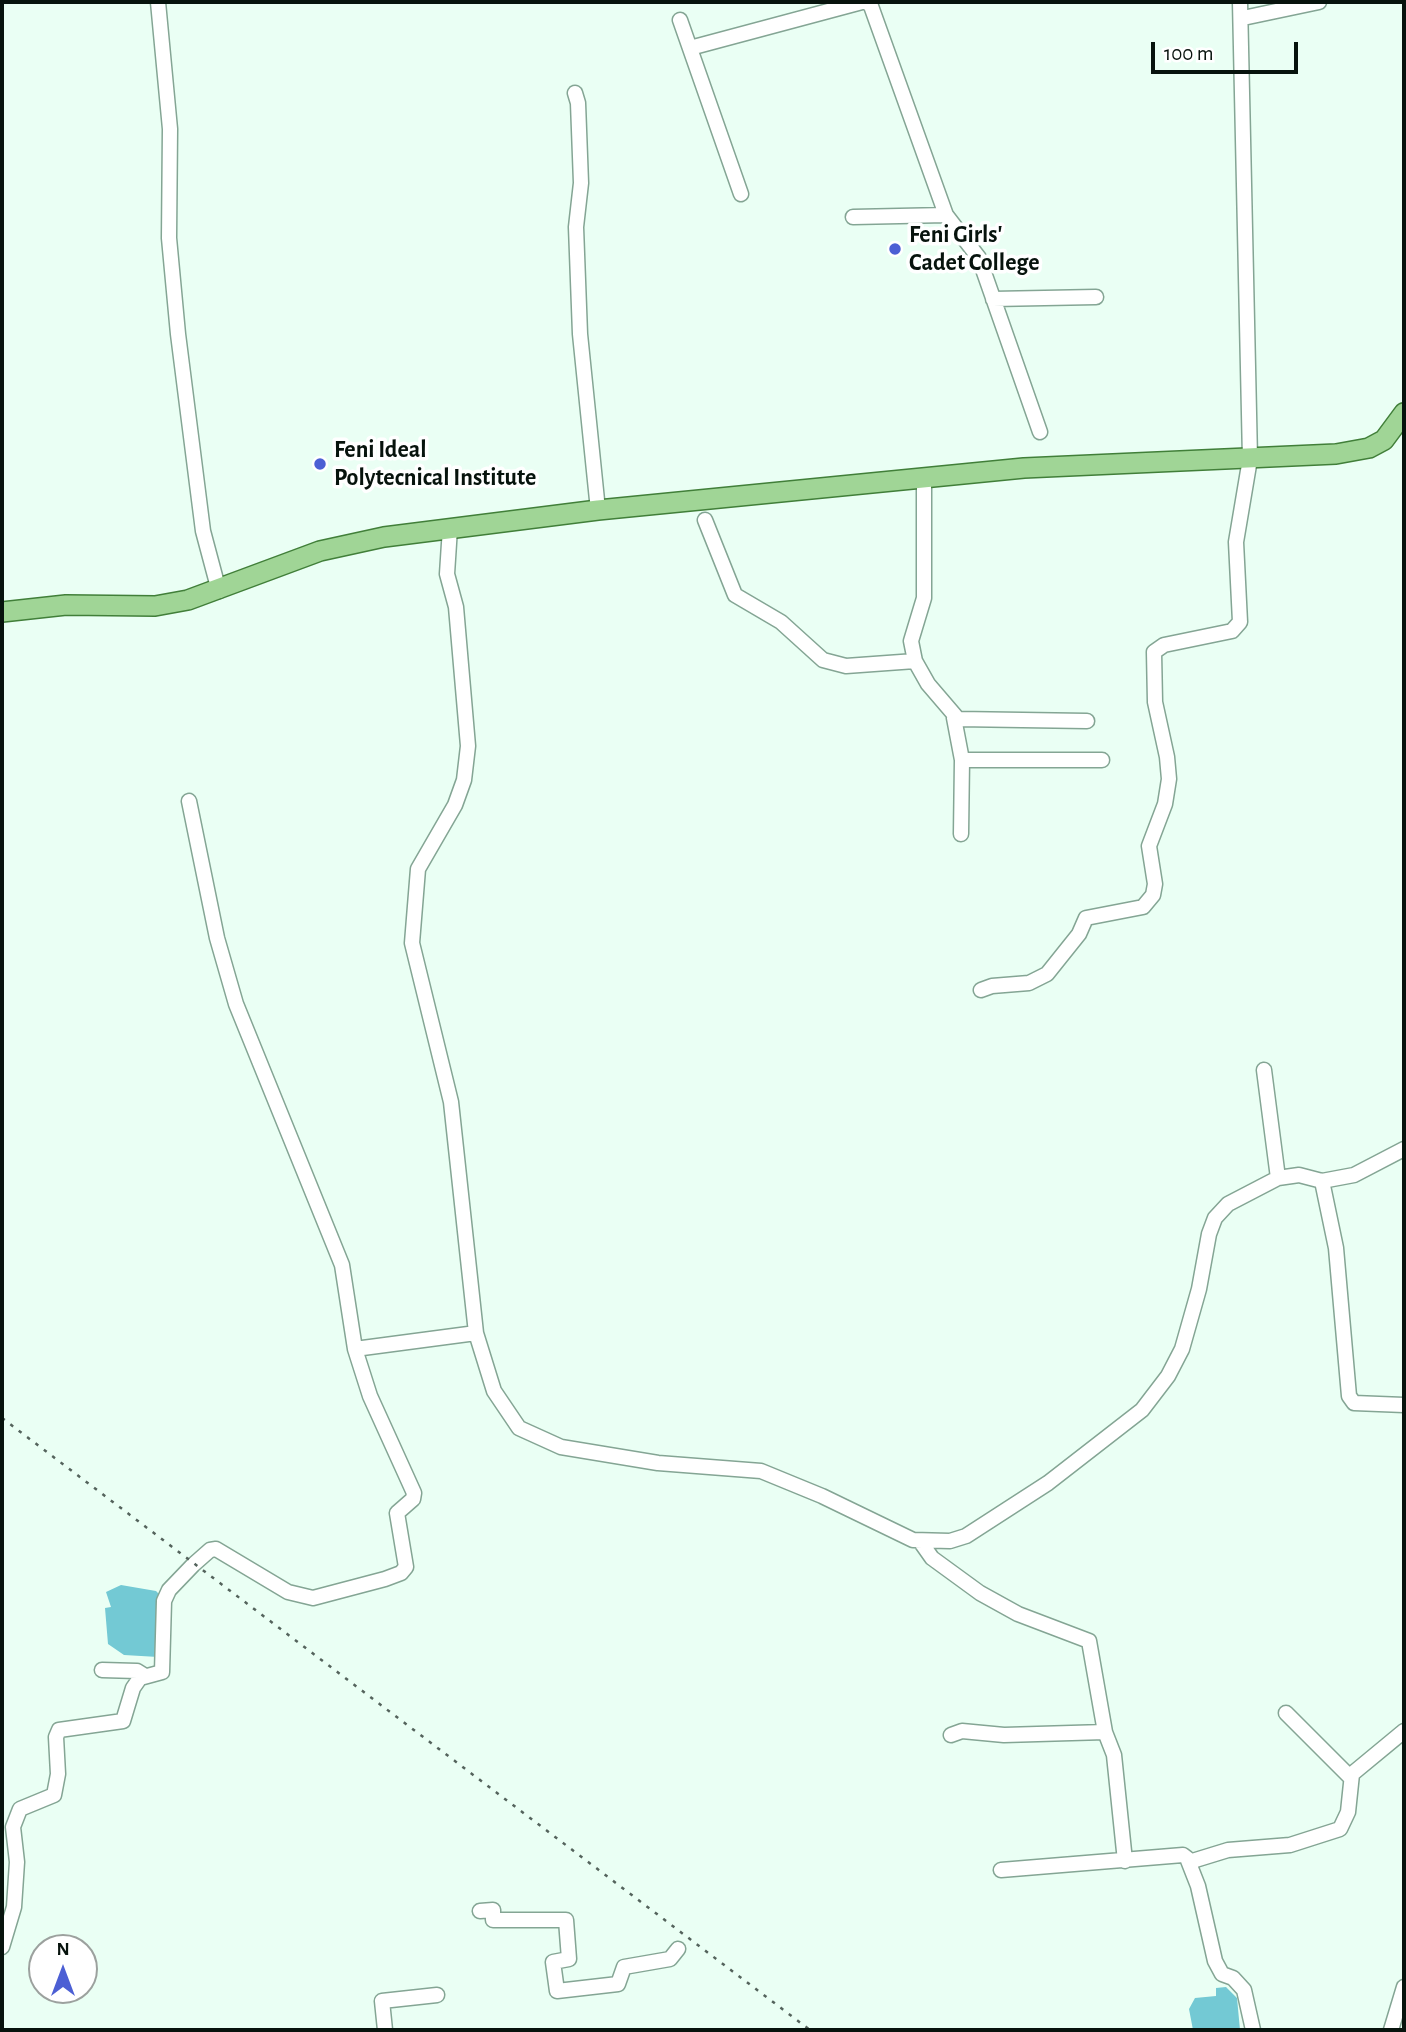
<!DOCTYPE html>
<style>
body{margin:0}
#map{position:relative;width:1406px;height:2032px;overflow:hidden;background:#eafff4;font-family:"Alegreya Sans",sans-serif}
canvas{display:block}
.frame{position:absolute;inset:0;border:4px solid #07130d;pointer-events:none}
.north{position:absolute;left:28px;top:1934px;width:70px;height:70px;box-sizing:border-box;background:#fff;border:2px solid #9ca19e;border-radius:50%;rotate:0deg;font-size:19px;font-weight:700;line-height:28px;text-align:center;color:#07130d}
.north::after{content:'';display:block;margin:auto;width:24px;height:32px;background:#4c5fd4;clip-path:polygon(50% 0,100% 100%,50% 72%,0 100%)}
.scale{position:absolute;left:1151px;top:42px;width:147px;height:32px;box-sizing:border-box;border:4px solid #07130d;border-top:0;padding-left:9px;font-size:21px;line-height:24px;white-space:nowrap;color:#07130d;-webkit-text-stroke:5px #fff;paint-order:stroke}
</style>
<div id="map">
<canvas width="1406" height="2032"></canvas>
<div class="frame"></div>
<div class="north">N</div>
<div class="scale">100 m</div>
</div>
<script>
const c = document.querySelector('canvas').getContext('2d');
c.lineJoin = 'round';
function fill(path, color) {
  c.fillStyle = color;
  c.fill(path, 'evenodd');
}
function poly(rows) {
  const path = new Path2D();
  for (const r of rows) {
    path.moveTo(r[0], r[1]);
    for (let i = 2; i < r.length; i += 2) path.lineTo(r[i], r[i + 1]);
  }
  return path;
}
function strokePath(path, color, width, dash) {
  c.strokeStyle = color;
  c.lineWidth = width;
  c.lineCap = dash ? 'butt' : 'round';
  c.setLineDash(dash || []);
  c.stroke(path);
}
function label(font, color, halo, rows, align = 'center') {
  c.font = font + ' "Alegreya Sans",sans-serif';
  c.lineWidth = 7;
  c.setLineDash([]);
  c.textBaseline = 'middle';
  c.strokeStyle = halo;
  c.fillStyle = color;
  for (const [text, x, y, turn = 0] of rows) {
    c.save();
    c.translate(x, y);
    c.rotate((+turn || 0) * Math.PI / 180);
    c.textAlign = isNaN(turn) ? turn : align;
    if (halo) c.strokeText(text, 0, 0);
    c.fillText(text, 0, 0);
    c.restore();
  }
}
fill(poly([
 [121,1585,156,1591,162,1597,158,1657,124,1655,108,1644,105,1608,111,1607,106,1592],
 [1226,1987,1237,1998,1240,2030,1193,2030,1189,2009,1195,1998,1216,1996,1216,1988]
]), '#73c9d4');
const minor = poly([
 [158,2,170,129,169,238,178,334,203,531,219,591],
 [867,2,871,6,946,215,979,258,1040,432],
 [1243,18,1319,2],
 [680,20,741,194],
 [690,48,862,2],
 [575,93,578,103,581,183,576,227,580,334,598,510],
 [853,217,946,215],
 [993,299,1096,297],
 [924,478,924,598,911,641,915,661,928,684,958,719,1087,721],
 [705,520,735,595,781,622,823,660,846,666,915,661],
 [450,528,447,574,456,607,468,746,464,780,455,805,418,869,412,943,451,1102,476,1333,494,1391,519,1428,561,1447,658,1463,761,1471,822,1496,913,1540,950,1541,966,1536,1048,1483,1142,1410,1168,1376,1182,1349,1199,1289,1209,1234,1215,1218,1228,1204,1278,1178,1299,1175,1322,1181,1354,1175,1404,1149],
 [954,718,962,760,961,834],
 [962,760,1102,760],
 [981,990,992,986,1029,983,1047,974,1079,934,1086,918,1143,907,1153,895,1155,884,1149,846,1165,804,1169,779,1167,757,1155,702,1154,652,1164,645,1232,631,1240,622,1236,542,1250,459,1240,2],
 [1264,1070,1278,1178],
 [1322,1181,1336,1248,1349,1396,1354,1403,1404,1405],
 [355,1349,476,1333],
 [920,1541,932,1558,980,1593,1018,1614,1089,1641,1105,1732,1114,1755,1125,1861],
 [102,1670,137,1671,145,1676],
 [1286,1713,1351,1778],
 [951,1735,962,1731,1004,1735,1105,1732],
 [1189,1862,1228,1850,1290,1845,1340,1829,1348,1812,1352,1774,1404,1731],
 [1001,1870,1183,1855,1187,1858,1198,1886,1215,1961,1222,1974,1233,1978,1244,1990,1253,2030],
 [480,1911,493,1910,493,1920,566,1920,569,1959,553,1962,557,1991,618,1984,624,1967,670,1959,678,1949],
 [2,1947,14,1907,17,1862,13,1827,20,1809,54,1795,58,1774,56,1737,59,1730,123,1721,133,1688,140,1678,162,1672,164,1601,169,1590,193,1565,210,1550,216,1549,288,1592,313,1598,385,1579,401,1573,406,1567,397,1513,413,1499,414,1493,370,1396,355,1349,342,1265,236,1004,217,938,189,801],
 [385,2030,382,2001,437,1995],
 [1391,2030,1404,1987]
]);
const major = poly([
 [2,612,66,605,155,606,188,600,320,551,384,537,598,510,1024,468,1336,454,1369,448,1384,440,1404,413]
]);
strokePath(minor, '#84a594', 17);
strokePath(major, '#417f39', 22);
strokePath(minor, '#fff', 14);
strokePath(major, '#a0d596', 19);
strokePath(poly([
 [2,1418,810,2030]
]), '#54635c', 2.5, [3.5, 7]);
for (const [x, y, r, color] of [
 [895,249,7,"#4c5fd4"],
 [320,464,7,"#4c5fd4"]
]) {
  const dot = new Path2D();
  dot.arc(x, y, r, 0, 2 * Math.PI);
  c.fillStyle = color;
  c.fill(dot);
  strokePath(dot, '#fff', 2.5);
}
label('bold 24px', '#07130d', '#fff', [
 ["Feni Girls'",909,235],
 ["Cadet College",909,263],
 ["Feni Ideal",334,450],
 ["Polytecnical Institute",334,478]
], 'left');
</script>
